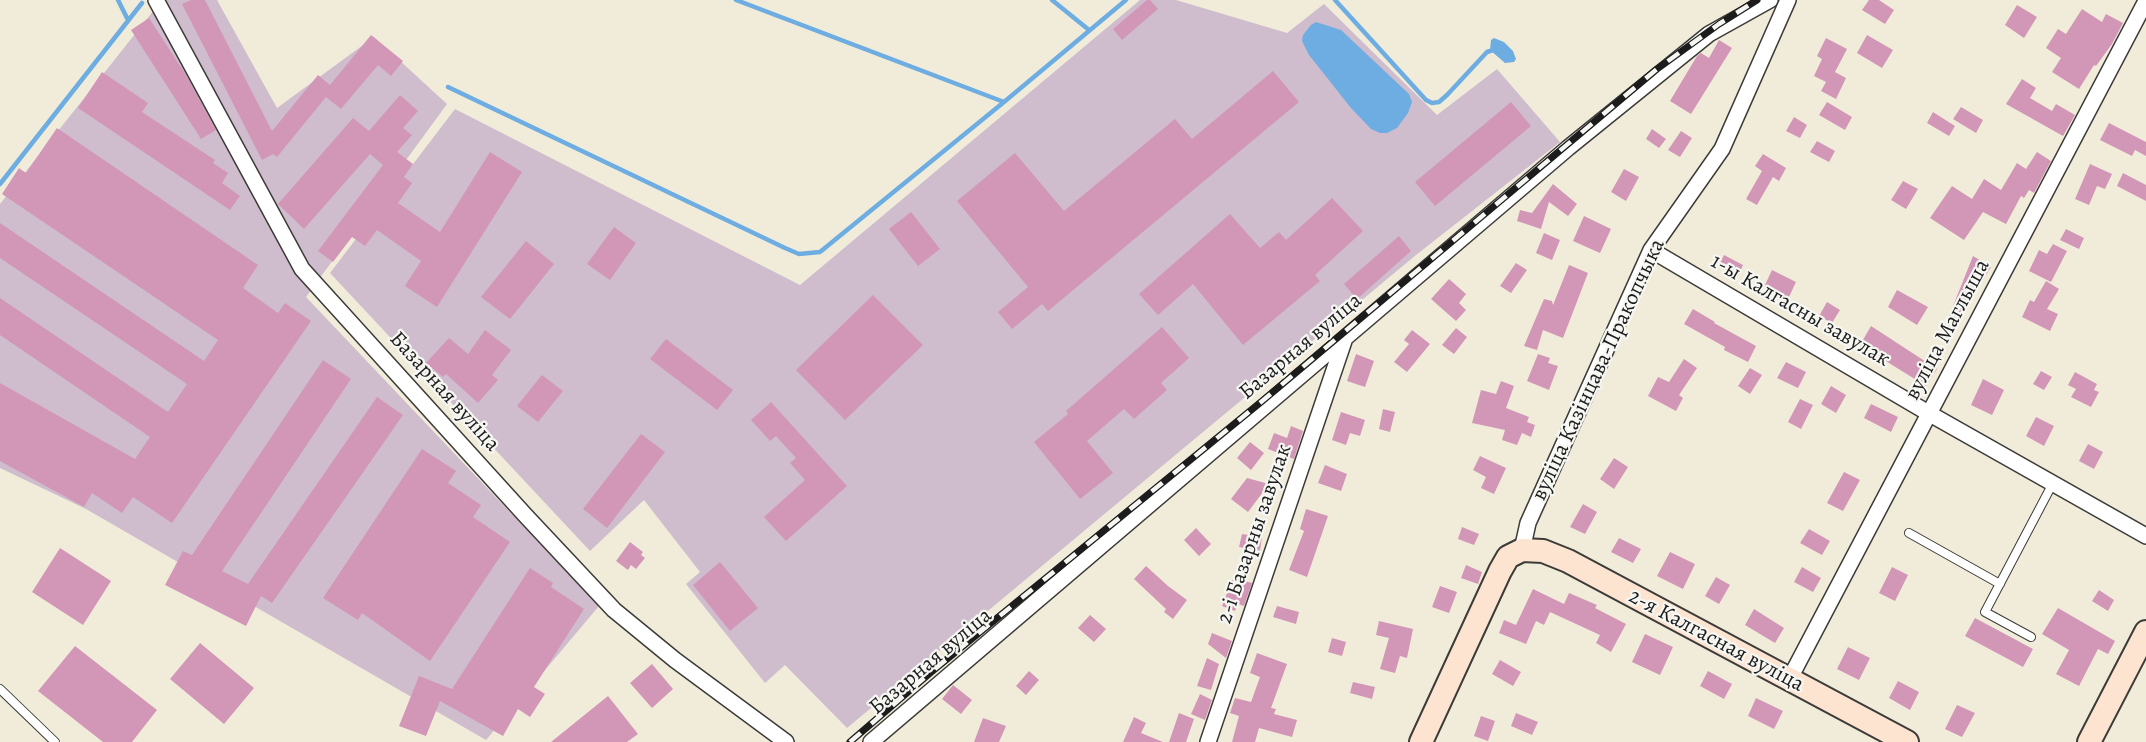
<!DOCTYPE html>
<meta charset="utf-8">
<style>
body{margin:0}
canvas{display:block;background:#f1ecda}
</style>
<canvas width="2146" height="742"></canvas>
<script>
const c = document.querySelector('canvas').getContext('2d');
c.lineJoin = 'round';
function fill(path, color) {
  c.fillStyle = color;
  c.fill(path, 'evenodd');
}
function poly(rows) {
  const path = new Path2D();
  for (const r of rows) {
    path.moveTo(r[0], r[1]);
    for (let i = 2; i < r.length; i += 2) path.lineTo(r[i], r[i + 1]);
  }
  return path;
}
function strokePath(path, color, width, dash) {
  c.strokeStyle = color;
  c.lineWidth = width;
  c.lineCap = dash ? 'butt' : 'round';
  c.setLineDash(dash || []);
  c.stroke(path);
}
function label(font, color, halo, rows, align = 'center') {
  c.font = font + ' Alegreya,serif';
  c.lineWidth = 4.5;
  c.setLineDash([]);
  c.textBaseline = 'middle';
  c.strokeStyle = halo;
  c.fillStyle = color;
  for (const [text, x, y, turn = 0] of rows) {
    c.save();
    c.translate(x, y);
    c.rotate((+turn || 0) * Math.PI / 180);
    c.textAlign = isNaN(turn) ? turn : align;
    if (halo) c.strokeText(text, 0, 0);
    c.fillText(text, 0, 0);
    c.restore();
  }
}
fill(poly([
 [162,0,217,0,277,108,374,37,447,104,306,297,599,606,486,740,86,509,0,468,0,204],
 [1140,0,1176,0,1287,33,1324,4,1437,115,1497,69,1560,142,1416,255,847,728,785,665,765,683,686,584,700,572,644,500,590,551,330,273,455,109,800,285]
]), '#cfbdce');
fill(poly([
 [1316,22,1341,30,1409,94,1412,102,1408,113,1397,128,1387,133,1380,133,1371,129,1351,108,1309,55,1302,41,1303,35,1311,25],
 [1494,38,1504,42,1513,51,1516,59,1514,62,1505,63,1490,50,1491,40]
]), '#6eade1');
strokePath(poly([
 [118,0,128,20],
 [736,0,1004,102],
 [1052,0,1089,30],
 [1335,0,1426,100,1432,103,1439,102,1447,95,1487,52,1496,49],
 [448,87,785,248,799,254,820,252,1004,102,1126,0],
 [0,184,142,3]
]), '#6eade1', 4.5);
fill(poly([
 [191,0,205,0,272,131,318,75,330,85,371,35,403,61,391,76,378,65,341,109,326,97,277,157,273,154,262,160,182,4],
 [1147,0,1150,0,1158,9,1122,40,1113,29],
 [1869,0,1879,0,1894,10,1885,24,1862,10],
 [2017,5,2037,17,2024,38,2005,25],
 [2082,9,2102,22,2106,14,2123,23,2112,44,2096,66,2094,65,2079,89,2052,72,2061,58,2046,48,2058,29,2066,34],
 [149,18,186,75,216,130,201,139,131,30],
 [1867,35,1893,50,1882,68,1857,53],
 [1826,38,1847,49,1835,72,1846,78,1836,99,1821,91,1826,82,1814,76,1822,59,1817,56],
 [1719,40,1732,48,1691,114,1670,101,1697,56,1701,53,1709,58],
 [1273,71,1299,102,1048,311,1042,304,1012,329,998,312,1028,287,957,201,1015,153,1064,211,1175,119,1192,139],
 [102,72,148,103,142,112,215,160,213,163,228,173,222,183,240,196,230,210,78,108],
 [2022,79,2036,88,2030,98,2052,111,2056,104,2075,115,2063,136,2006,104],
 [400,95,418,111,403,128,412,135,397,152,413,164,404,177,412,183,398,203,440,232,490,152,522,172,437,307,405,286,421,261,377,230,365,246,352,237,333,262,318,251,383,165,370,154,304,229,278,204,353,118,369,131],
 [1511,102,1531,126,1435,206,1415,182],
 [1827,102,1852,117,1845,130,1819,115],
 [1961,107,1983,120,1976,133,1953,119],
 [1933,112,1955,126,1949,136,1927,123],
 [1794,117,1807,125,1800,138,1786,131],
 [2109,123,2146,142,2146,156,2135,150,2132,156,2100,140],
 [57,128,258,265,243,288,278,313,285,303,311,321,172,523,133,497,122,513,92,493,84,507,0,461,0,383,135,459,150,437,0,335,0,298,168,412,187,384,0,258,0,223,204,361,218,340,2,194,19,168,26,173],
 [1652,129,1666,139,1659,148,1646,139],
 [1681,131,1692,138,1680,157,1668,150],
 [1817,141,1835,151,1829,162,1810,152],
 [2037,152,2051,161,2034,193,2029,190,2024,198,2021,196,2006,224,1983,212,1964,240,1930,218,1952,186,1972,199,1984,179,2001,190,2017,163,2026,169],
 [1763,154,1786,168,1779,181,1773,177,1757,205,1746,199,1762,171,1755,166],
 [2090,164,2112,174,2105,189,2097,186,2089,205,2075,199],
 [1624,169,1639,177,1626,201,1611,192],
 [2123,173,2146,185,2146,201,2117,186],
 [1903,181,1918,189,1906,209,1891,200],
 [1553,184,1577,204,1568,216,1549,202,1541,229,1517,221,1520,210,1532,213],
 [1332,198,1363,231,1315,275,1320,281,1243,345,1193,284,1158,315,1139,294,1230,214,1260,248,1279,232,1286,240],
 [911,212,940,249,918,266,889,229],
 [1584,216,1611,229,1600,253,1573,241],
 [614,227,636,243,610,280,587,264],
 [2066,229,2084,238,2079,249,2060,240],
 [1544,233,1560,240,1552,260,1536,253],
 [1399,236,1411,251,1357,299,1344,284],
 [526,241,554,264,510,319,481,297],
 [2053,244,2067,251,2051,282,2029,271,2039,250,2047,254],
 [1724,255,1743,265,1738,276,1718,267],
 [1973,256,1991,267,1982,282,1980,281,1951,329,1945,326],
 [1516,263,1527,270,1511,293,1500,286],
 [1569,265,1588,273,1563,338,1543,330,1537,350,1524,346,1544,299,1552,301,1553,305],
 [1772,270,1796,282,1788,299,1764,287],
 [1449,279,1466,294,1459,303,1466,310,1456,321,1431,299],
 [2046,281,2059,289,2047,309,2058,314,2050,331,2022,317,2030,300,2034,302],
 [1897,290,1928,307,1917,325,1888,307],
 [873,295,923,345,845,420,796,370],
 [1827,302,1840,310,1832,323,1819,316],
 [1693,309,1715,322,1714,323,1756,346,1748,362,1724,350,1725,347,1684,324],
 [1871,326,1937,369,1926,386,1860,345],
 [1162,327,1189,358,1161,383,1167,390,1134,419,1124,409,1087,441,1113,473,1080,499,1034,442,1068,414,1066,411],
 [1456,328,1467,337,1454,354,1442,345],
 [485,330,511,350,492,375,498,380,478,403,446,374,443,377,426,363,449,338,468,354],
 [1412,330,1430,344,1407,372,1394,362,1409,344,1404,340],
 [666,339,733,390,717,410,650,359],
 [1356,354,1374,361,1365,387,1347,381],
 [1538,354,1550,358,1548,363,1558,366,1549,390,1527,381],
 [1684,359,1697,368,1679,395,1683,398,1676,411,1648,396,1658,377,1669,382],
 [323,360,351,379,222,571,248,584,377,397,403,415,272,603,261,596,246,626,165,585,183,551,192,555],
 [1786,362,1806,372,1798,388,1777,378],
 [1750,368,1762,375,1750,394,1738,386],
 [2041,371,2052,377,2044,390,2033,384],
 [2075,372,2097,384,2094,390,2099,392,2091,407,2071,397,2076,389,2068,385],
 [542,375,563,391,538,422,517,406],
 [1983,379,2004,390,1992,415,1971,405],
 [1501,381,1514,386,1506,408,1529,417,1527,422,1535,425,1531,437,1522,433,1517,445,1502,440,1505,430,1472,423,1481,390,1496,394],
 [1831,386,1846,395,1836,413,1821,404],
 [1800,399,1813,405,1801,429,1788,422],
 [771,402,847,486,786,541,764,517,805,480,790,463,796,458,776,436,770,441,751,420],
 [1871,404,1898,417,1891,432,1864,418],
 [1383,409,1395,412,1390,432,1379,429],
 [1341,412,1365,420,1360,436,1350,433,1346,445,1332,440],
 [2036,417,2054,426,2044,446,2026,436],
 [1291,426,1303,431,1294,459,1268,449,1274,433,1287,438],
 [641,434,665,452,607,528,583,509],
 [1250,442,1264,453,1251,470,1237,458],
 [2088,444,2103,452,2094,469,2079,461],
 [422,449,456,471,448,483,481,505,473,517,510,542,430,661,362,613,358,620,323,598],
 [1480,456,1506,468,1494,494,1481,488,1486,477,1473,470],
 [1614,458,1628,467,1614,489,1600,479],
 [1325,465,1347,474,1341,491,1318,483],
 [1844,472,1860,480,1843,511,1827,503],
 [1247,478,1269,484,1248,512,1231,499],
 [1583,504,1597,512,1585,534,1570,527],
 [1306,509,1328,516,1307,577,1289,570,1304,531,1300,529],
 [1462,527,1479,534,1474,545,1458,539],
 [1196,528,1211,544,1199,556,1184,540],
 [1809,529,1830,541,1822,555,1800,543],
 [1242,534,1262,537,1260,551,1239,547],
 [1619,538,1641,549,1633,563,1611,552],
 [630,542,643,552,641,555,645,558,636,569,631,565,628,570,616,561],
 [60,548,111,581,83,625,32,592],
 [1670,552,1695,564,1683,589,1657,576],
 [720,562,758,608,730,631,693,585],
 [1466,565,1482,572,1478,584,1461,578],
 [1146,566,1168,586,1187,600,1173,619,1164,612,1166,609,1134,579],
 [1802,567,1821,578,1813,592,1794,582],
 [1892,567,1908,575,1895,601,1879,593],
 [530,568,553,583,551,587,584,609,534,687,545,694,530,717,518,709,503,736,440,701,426,736,399,726,419,676,452,689],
 [1716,577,1730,585,1719,604,1705,596],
 [1232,580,1244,585,1245,581,1252,583,1244,606,1238,604,1235,611,1222,606],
 [1440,586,1457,592,1449,613,1432,607],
 [1533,589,1564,604,1569,593,1597,605,1595,608,1626,624,1611,652,1596,643,1600,635,1550,612,1544,625,1536,621,1526,644,1499,633,1504,620,1516,625],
 [2099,590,2114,600,2108,611,2092,601],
 [1277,606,1299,612,1296,624,1273,617],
 [2058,608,2115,641,2108,654,2098,649,2079,686,2056,674,2069,650,2042,634],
 [1754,609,1784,628,1775,643,1745,625],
 [1090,615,1106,629,1094,642,1078,628],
 [1975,618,2033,649,2023,667,1965,636],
 [1379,621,1413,629,1407,658,1400,656,1395,673,1380,669,1389,638,1376,635],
 [1212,633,1232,641,1226,658,1208,644],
 [1645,634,1673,647,1660,675,1632,662],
 [1332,638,1346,642,1342,656,1328,652],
 [200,643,254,688,224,724,170,679],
 [75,646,157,710,132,742,103,742,38,691],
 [1848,647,1870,658,1859,680,1837,669],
 [1257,653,1287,664,1271,708,1276,709,1274,714,1297,720,1292,737,1259,728,1255,742,1232,742,1239,716,1230,713,1235,698,1251,702,1260,677,1250,673],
 [1207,658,1219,664,1211,690,1197,686],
 [1500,660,1521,672,1513,686,1492,674],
 [652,664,673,689,652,708,630,683],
 [1029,671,1039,680,1026,695,1016,686],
 [1708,671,1732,684,1724,699,1700,686],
 [1898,681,1919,692,1910,710,1889,698],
 [1353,682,1375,687,1372,699,1350,693],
 [953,685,972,700,961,714,942,699],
 [1200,694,1212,700,1205,720,1191,714],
 [608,696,638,734,627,742,551,742],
 [1756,698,1783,711,1774,729,1748,716],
 [1957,705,1975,713,1962,737,1945,729],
 [1179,713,1194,719,1186,742,1169,742],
 [1516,713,1538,722,1532,735,1511,726],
 [1481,716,1495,721,1488,741,1474,736],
 [1134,717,1146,723,1141,733,1163,742,1123,742],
 [983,718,1006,726,999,742,974,742]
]), '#d297b7');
const lane = poly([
 [1909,533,2000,584],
 [2031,637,1985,612,2053,483],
 [0,689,55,742]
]);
const street = poly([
 [156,0,302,269,525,515,614,610,675,660,786,742],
 [1651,250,1930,414,2146,536],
 [1522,550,1528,523,1651,250,1722,149,1788,0],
 [1789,680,2146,1],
 [871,742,1568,148,1709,34,1770,0],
 [1208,742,1344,341]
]);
const secondary = poly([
 [1421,742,1500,571,1508,557,1522,550,1543,551,1568,561,1907,742],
 [2089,742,2146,632]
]);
strokePath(lane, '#3c3b38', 10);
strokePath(street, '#3c3b38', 18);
strokePath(secondary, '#3c3b38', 26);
strokePath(lane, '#fff', 8);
strokePath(street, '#fff', 15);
strokePath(secondary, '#fde4d1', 22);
const rail = poly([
 [850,742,930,673,1261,402,1657,69,1719,24,1757,0]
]);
strokePath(rail, '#1c1c1c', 7);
strokePath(rail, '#f6f6f2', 4.5, [14]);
label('22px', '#1c1c1c', '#f6f6f2', [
 ["1-ы Калгасны завулак",1800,311,30],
 ["вуліца Маглыша",1948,330,-62],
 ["Базарная вуліца",1301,347,-40],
 ["вуліца Казінцава-Пракопчыка",1599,370,-65],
 ["Базарная вуліца",444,392,48],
 ["2-і Базарны завулак",1255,534,-71],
 ["2-я Калгасная вуліца",1716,641,28],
 ["Базарная вуліца",931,662,-40]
]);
</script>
